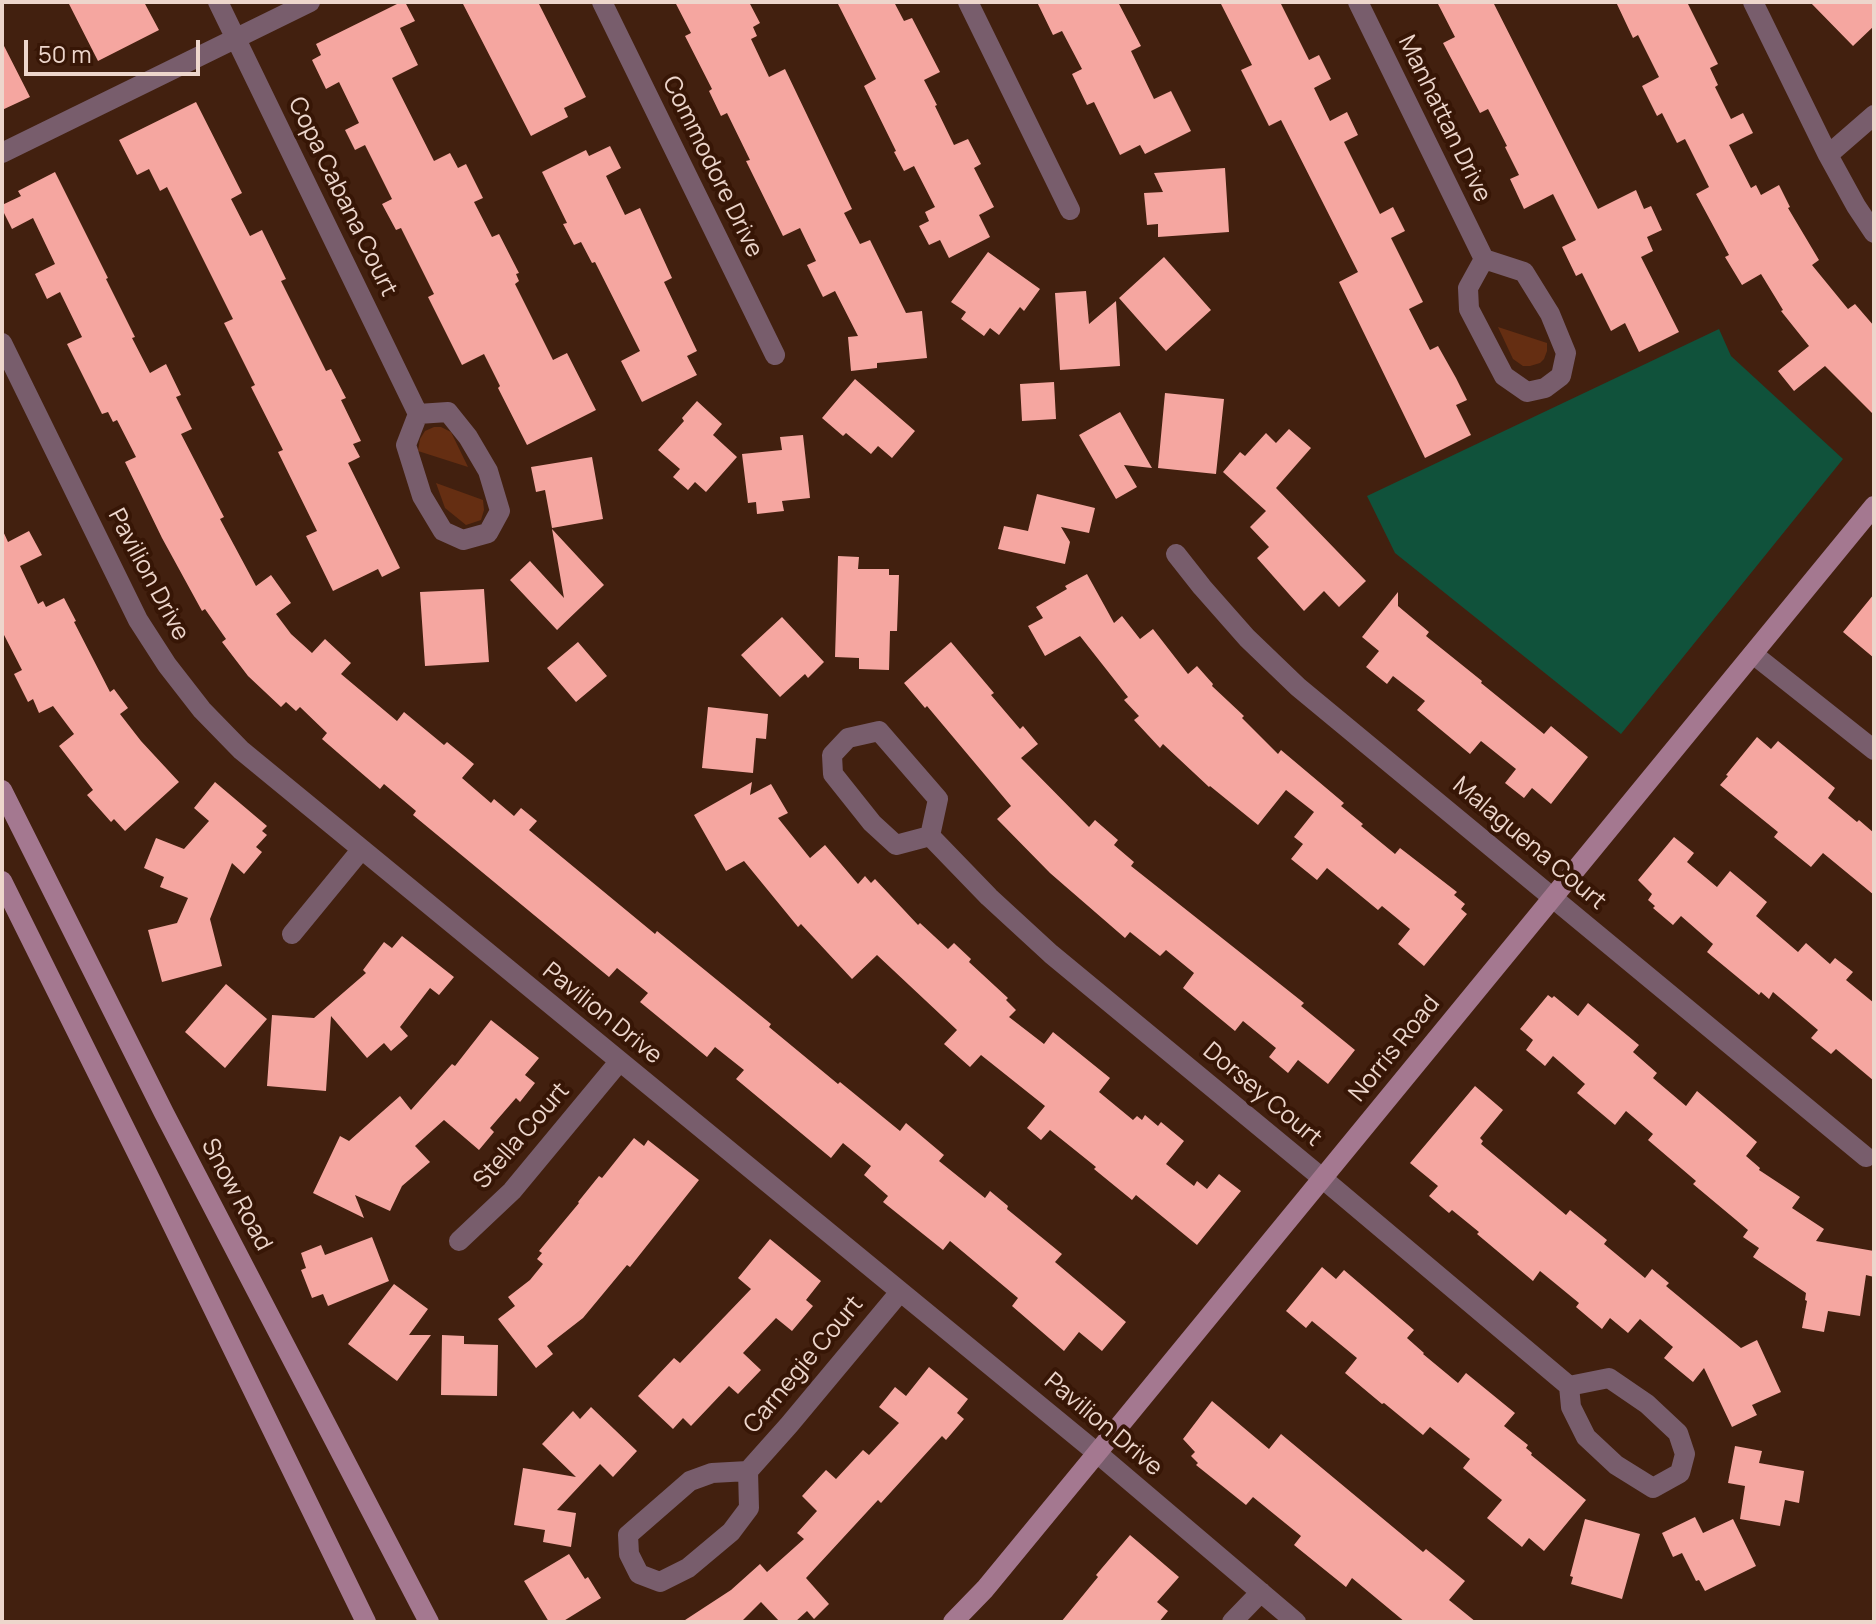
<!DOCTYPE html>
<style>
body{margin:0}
#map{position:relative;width:1876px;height:1624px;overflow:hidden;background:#42200f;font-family:Manrope,sans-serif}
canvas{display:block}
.frame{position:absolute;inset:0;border:4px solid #edd6cc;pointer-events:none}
.scale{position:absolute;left:24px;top:40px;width:176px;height:36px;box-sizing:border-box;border:4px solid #edd6cc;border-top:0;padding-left:10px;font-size:24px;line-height:28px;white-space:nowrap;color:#edd6cc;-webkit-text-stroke:6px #371606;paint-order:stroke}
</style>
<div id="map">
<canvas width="1876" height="1624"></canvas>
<div class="frame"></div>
<div class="scale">50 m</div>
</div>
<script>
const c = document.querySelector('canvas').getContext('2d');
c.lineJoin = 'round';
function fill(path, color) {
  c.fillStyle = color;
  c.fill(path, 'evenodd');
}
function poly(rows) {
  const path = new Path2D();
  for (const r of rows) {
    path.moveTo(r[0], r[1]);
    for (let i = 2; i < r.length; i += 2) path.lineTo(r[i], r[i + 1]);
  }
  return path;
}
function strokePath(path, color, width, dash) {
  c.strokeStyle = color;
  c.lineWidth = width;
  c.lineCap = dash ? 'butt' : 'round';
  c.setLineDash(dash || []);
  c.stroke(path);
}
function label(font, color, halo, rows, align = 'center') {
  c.font = font + ' Manrope,sans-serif';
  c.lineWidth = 8;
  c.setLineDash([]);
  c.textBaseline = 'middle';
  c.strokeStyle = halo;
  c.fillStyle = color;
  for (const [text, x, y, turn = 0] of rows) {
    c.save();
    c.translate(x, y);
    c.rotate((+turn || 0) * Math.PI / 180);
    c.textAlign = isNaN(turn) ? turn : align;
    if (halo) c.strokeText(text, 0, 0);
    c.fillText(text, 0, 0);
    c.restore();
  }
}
fill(poly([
 [1498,327,1547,343,1547,351,1544,359,1540,363,1530,366,1523,366,1513,359],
 [434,427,441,427,451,432,468,467,418,451,420,439,425,431],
 [436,483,483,500,484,510,481,520,466,525,445,508]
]), '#652e12');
fill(poly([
 [1719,329,1731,356,1843,459,1621,734,1395,553,1367,496]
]), '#10523b');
fill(poly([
 [68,2,144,2,159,30,98,61],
 [401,2,405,2,415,21,400,28,418,65,392,78,434,161,450,153,458,168,466,164,483,198,474,202,492,237,499,234,519,273,516,274,519,281,515,284,553,360,567,353,596,410,527,445,498,388,500,386,484,354,462,365,428,297,434,294,401,228,396,230,382,204,392,199,365,145,355,150,345,130,359,123,339,82,326,89,312,60,321,55,316,44],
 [462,2,538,2,586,97,564,108,568,117,531,136],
 [675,2,749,2,760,23,753,27,757,36,751,39,769,77,785,69,852,209,844,213,860,244,870,240,906,313,922,311,927,358,877,363,877,368,851,371,848,337,858,336,835,291,823,297,807,265,816,261,800,228,783,236,746,161,750,160,727,113,721,116,709,91,712,89,685,36,691,33],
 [837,2,894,2,904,21,912,18,940,72,924,80,937,105,935,106,954,145,968,139,981,164,974,168,994,207,979,215,990,237,949,258,940,240,929,245,919,226,929,221,925,212,935,207,914,166,904,171,894,152,896,151,864,86,876,79],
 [1037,2,1118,2,1141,46,1131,51,1154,99,1171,91,1191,131,1145,154,1140,145,1120,155,1094,102,1087,105,1072,74,1082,69,1062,31,1053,35],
 [1220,2,1280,2,1309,60,1319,55,1331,79,1314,88,1330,121,1347,112,1358,135,1344,142,1380,214,1393,207,1405,231,1391,238,1423,302,1409,309,1430,350,1438,346,1456,378,1467,400,1456,405,1471,435,1425,458,1339,282,1358,272,1281,120,1269,126,1241,70,1252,65],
 [1437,2,1493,2,1598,209,1636,190,1644,209,1651,206,1662,230,1647,237,1653,251,1641,257,1679,332,1639,352,1625,323,1611,331,1582,273,1576,276,1562,247,1576,240,1553,194,1524,209,1510,179,1519,175,1505,147,1507,146,1488,109,1480,113,1443,43,1455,37],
 [1616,2,1687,2,1718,64,1710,68,1718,85,1715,87,1731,119,1743,113,1753,133,1729,145,1751,188,1756,185,1761,195,1779,185,1790,207,1788,208,1819,260,1812,265,1848,309,1855,304,1874,326,1874,415,1825,366,1794,391,1778,371,1809,346,1781,311,1783,310,1761,274,1742,285,1725,257,1729,255,1696,194,1709,187,1685,139,1677,143,1662,113,1657,116,1642,86,1659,77,1638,35,1633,38],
 [1810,2,1874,2,1874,26,1853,46],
 [2,42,30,97,2,110],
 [196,102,242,193,231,199,250,236,262,230,286,279,281,281,326,371,331,369,346,398,341,400,361,441,353,444,360,457,348,463,400,568,382,577,378,569,333,591,306,536,317,531,278,452,283,450,251,387,255,385,224,323,233,319,167,187,160,191,149,169,137,175,119,140],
 [610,146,621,168,606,176,625,215,640,208,672,278,664,282,697,351,687,356,697,375,642,402,621,361,640,351,595,262,592,263,581,242,574,245,563,224,567,223,542,172,586,150,589,156],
 [1225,168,1229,232,1158,237,1158,224,1147,225,1144,193,1163,192,1154,173],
 [55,172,108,278,106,279,135,337,132,338,150,373,166,364,181,395,176,397,192,429,181,434,224,517,220,519,256,586,271,575,291,603,276,614,291,634,312,653,325,639,351,663,341,674,397,721,404,712,444,745,447,742,474,764,462,778,491,803,494,799,514,816,521,808,537,821,529,830,655,934,657,931,771,1024,769,1027,838,1084,840,1082,900,1131,906,1123,944,1155,939,1161,985,1198,990,1191,1008,1206,1007,1209,1062,1254,1055,1262,1126,1322,1102,1351,1079,1332,1064,1351,1012,1306,1018,1298,950,1241,943,1250,883,1202,888,1196,864,1175,871,1166,843,1143,831,1158,736,1079,744,1070,715,1047,707,1057,640,1002,648,993,617,968,609,977,413,815,416,811,384,784,380,789,352,765,322,739,327,733,300,707,296,711,286,702,281,707,248,676,222,642,226,639,205,609,202,611,162,538,125,462,136,457,117,420,113,422,108,412,102,414,67,344,82,337,60,292,47,299,35,274,55,264,33,218,12,229,2,209,2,205,21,196,18,191],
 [988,252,1040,289,1024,311,1020,307,999,335,990,328,984,336,961,319,966,312,951,302],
 [1164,257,1211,310,1166,351,1119,298],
 [1086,291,1089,324,1116,301,1120,366,1060,370,1055,293],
 [855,379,915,431,892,458,878,446,871,454,846,433,843,436,822,418],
 [1054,382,1056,419,1022,421,1020,384],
 [1165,393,1224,399,1216,474,1158,468],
 [697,401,722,424,713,435,737,457,706,492,695,482,688,490,673,477,680,469,658,450,684,421,682,418],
 [1120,412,1152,468,1124,465,1137,487,1116,499,1079,435],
 [1289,429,1311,448,1276,488,1366,581,1339,607,1324,591,1304,611,1257,558,1269,547,1250,527,1266,511,1223,472,1240,452,1245,456,1266,433,1276,443],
 [803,435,810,498,782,501,784,511,757,514,756,502,748,503,742,454,782,450,780,437],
 [592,457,603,519,552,528,545,490,536,492,531,467],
 [1037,494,1095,508,1089,533,1061,527,1070,542,1065,564,998,549,1004,526,1028,531],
 [2,529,8,542,29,531,42,555,20,566,38,604,43,601,46,607,64,598,76,621,74,622,110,692,114,689,128,708,120,714,141,741,179,782,125,831,114,819,111,822,87,795,93,790,59,746,74,734,53,706,39,713,33,699,28,702,14,674,22,670,2,631],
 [552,529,604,585,557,630,510,580,530,561,564,598],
 [838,556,859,557,858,569,889,569,889,575,899,575,897,631,890,631,889,670,859,669,859,658,835,657],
 [1087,574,1114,623,1122,616,1140,639,1153,629,1188,674,1197,666,1213,684,1212,686,1244,716,1242,718,1278,754,1281,750,1344,803,1341,806,1363,824,1361,826,1395,854,1400,848,1457,892,1454,895,1465,904,1461,909,1467,914,1424,966,1398,944,1410,929,1382,906,1378,910,1327,868,1317,880,1291,859,1303,844,1294,837,1314,812,1286,790,1258,825,1210,786,1209,787,1163,744,1160,748,1134,720,1139,716,1124,700,1128,697,1080,636,1045,656,1028,626,1043,618,1036,607,1067,589,1065,586],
 [484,589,489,662,425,666,420,592],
 [1398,592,1398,606,1429,632,1426,636,1482,681,1481,683,1544,734,1551,726,1588,757,1551,804,1532,788,1524,798,1505,783,1516,769,1481,741,1470,754,1417,710,1425,701,1393,676,1387,684,1366,667,1379,651,1362,637],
 [1874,594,1874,658,1843,632],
 [782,617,824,662,808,678,805,674,780,697,741,655],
 [578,642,607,676,576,702,547,668],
 [951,642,994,693,991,695,1020,729,1023,726,1038,744,1021,758,1089,827,1095,820,1118,840,1114,845,1134,862,1131,866,1304,1003,1301,1006,1355,1050,1328,1084,1298,1060,1288,1073,1269,1057,1276,1048,1243,1021,1235,1031,1183,988,1194,973,1166,950,1160,956,1130,932,1125,938,1050,873,997,819,1011,806,927,706,925,708,904,683],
 [708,707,768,714,766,739,756,738,753,773,702,768],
 [1757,737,1771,749,1778,741,1835,788,1828,798,1857,822,1859,820,1874,833,1874,895,1823,853,1811,867,1774,837,1778,832,1720,785,1728,776,1726,775],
 [215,782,267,826,262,831,267,835,256,847,262,852,244,874,232,863,210,919,222,966,162,982,148,930,177,923,188,898,160,887,164,877,144,868,156,838,184,849,209,821,194,808],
 [752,782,750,795,771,784,788,813,778,818,810,858,825,845,858,884,865,876,871,883,875,879,918,925,920,923,948,949,954,943,971,959,969,962,1008,998,1006,1000,1016,1010,1009,1017,1044,1044,1053,1032,1110,1078,1099,1092,1133,1120,1137,1116,1142,1120,1145,1115,1158,1126,1161,1122,1184,1141,1166,1164,1194,1186,1197,1181,1207,1189,1219,1174,1241,1191,1197,1245,1136,1195,1132,1200,1094,1169,1096,1167,1050,1130,1041,1140,1027,1128,1045,1106,981,1055,970,1067,944,1044,957,1030,877,955,852,979,801,924,798,927,744,861,726,871,694,815],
 [1674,837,1694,853,1687,862,1717,887,1730,871,1767,902,1756,916,1798,952,1806,943,1830,964,1835,958,1853,972,1846,980,1874,1003,1874,1081,1836,1049,1831,1054,1811,1038,1818,1030,1773,992,1769,999,1761,992,1759,995,1707,952,1713,944,1681,916,1673,925,1653,908,1655,906,1648,900,1652,894,1638,880],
 [402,936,454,977,439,995,430,988,400,1027,408,1036,391,1051,384,1043,367,1058,331,1016,326,1091,267,1086,272,1015,314,1018,366,973,363,970,384,942,392,948],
 [226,984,267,1019,225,1068,185,1032],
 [1548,995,1552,998,1554,996,1578,1016,1588,1003,1639,1045,1633,1052,1657,1073,1653,1078,1686,1106,1697,1091,1757,1142,1746,1156,1760,1168,1759,1170,1800,1197,1792,1208,1824,1229,1816,1241,1874,1251,1874,1277,1866,1275,1860,1316,1828,1311,1824,1332,1802,1328,1807,1301,1805,1300,1806,1293,1753,1257,1759,1248,1743,1237,1748,1230,1693,1184,1696,1181,1648,1140,1653,1134,1626,1111,1615,1125,1577,1093,1585,1084,1553,1056,1545,1066,1526,1050,1533,1040,1520,1029],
 [491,1020,539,1058,525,1075,535,1083,520,1102,516,1098,490,1128,494,1132,479,1150,444,1120,415,1146,430,1162,402,1186,390,1211,355,1195,364,1218,313,1193,340,1136,349,1141,400,1096,411,1110,452,1064,455,1066],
 [1475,1086,1503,1110,1480,1138,1483,1141,1481,1144,1566,1215,1570,1210,1607,1240,1604,1244,1645,1278,1652,1269,1669,1283,1666,1286,1741,1348,1757,1340,1781,1392,1752,1405,1757,1415,1732,1427,1704,1368,1693,1382,1664,1358,1673,1347,1640,1319,1628,1333,1610,1318,1602,1329,1576,1307,1579,1303,1540,1271,1533,1281,1477,1234,1479,1232,1452,1210,1449,1213,1429,1196,1438,1186,1410,1163],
 [634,1138,644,1146,648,1140,699,1180,630,1267,627,1265,583,1318,547,1346,553,1354,536,1368,498,1319,515,1306,508,1297,530,1280,543,1264,537,1259,542,1253,539,1251,579,1203,578,1202,599,1176,602,1178],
 [372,1237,389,1281,328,1306,323,1294,312,1298,301,1270,306,1268,301,1253,321,1245,325,1255],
 [770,1239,821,1281,806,1300,813,1306,792,1331,776,1318,743,1353,761,1370,738,1394,729,1386,691,1426,683,1418,673,1429,638,1396,674,1358,680,1363,751,1289,738,1278],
 [1322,1267,1336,1279,1344,1270,1414,1330,1407,1338,1424,1353,1423,1354,1458,1383,1466,1373,1515,1413,1504,1426,1528,1445,1526,1448,1532,1453,1531,1455,1586,1500,1544,1551,1529,1538,1522,1547,1487,1518,1502,1500,1463,1468,1470,1459,1430,1427,1423,1435,1384,1403,1382,1404,1345,1373,1357,1358,1312,1321,1306,1328,1286,1311],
 [394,1284,428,1309,409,1335,431,1335,397,1381,348,1344],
 [442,1335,464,1336,464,1344,498,1345,497,1396,441,1395],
 [929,1367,968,1399,957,1413,964,1419,946,1440,942,1436,881,1503,878,1500,806,1578,829,1604,814,1619,807,1611,795,1622,780,1622,761,1602,741,1622,682,1622,731,1590,760,1564,767,1572,804,1539,797,1533,817,1511,802,1496,826,1470,836,1479,863,1450,869,1455,899,1423,879,1407,895,1387,906,1396],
 [1212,1401,1269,1449,1281,1434,1423,1552,1426,1549,1465,1581,1449,1600,1476,1622,1405,1622,1352,1578,1346,1587,1294,1545,1301,1536,1253,1497,1246,1505,1196,1465,1198,1463,1191,1456,1195,1452,1183,1439],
 [591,1407,637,1451,613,1477,600,1464,557,1510,576,1513,571,1547,543,1542,545,1530,514,1525,523,1468,576,1477,542,1444,573,1411,580,1419],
 [1735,1446,1762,1451,1759,1463,1804,1471,1799,1503,1785,1500,1780,1526,1740,1519,1745,1486,1728,1483],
 [1695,1517,1703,1533,1733,1519,1756,1566,1705,1591,1699,1580,1696,1581,1682,1553,1673,1557,1662,1533],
 [1585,1519,1640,1534,1622,1599,1571,1584,1573,1577,1570,1576],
 [1130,1535,1179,1577,1157,1602,1168,1611,1159,1622,1061,1622,1098,1577,1096,1575],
 [569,1554,585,1579,588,1577,601,1598,562,1622,549,1622,524,1581]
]), '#f5a6a0');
strokePath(poly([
 [218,2,418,414,406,445,422,496,443,531,463,540,488,533,500,511,488,471,468,437,448,412,418,414],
 [602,2,775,355],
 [968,2,1070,210],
 [1358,2,1484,259,1524,272,1550,314,1566,353,1561,376,1545,388,1527,392,1504,376,1469,309,1468,288,1484,259],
 [1753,2,1828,155,1856,206,1874,233],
 [2,153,310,2],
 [1828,155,1874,115],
 [2,343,138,620,167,665,202,710,241,750,1097,1453,1296,1622],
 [1176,554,1202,587,1247,638,1298,687,1866,1157],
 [1753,654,1874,750],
 [930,836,896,845,872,823,833,774,832,755,848,738,879,731,938,799,930,836,989,897,1051,954,1322,1178,1569,1386,1571,1407,1586,1437,1616,1465,1653,1488,1680,1473,1685,1454,1678,1433,1647,1404,1609,1378,1569,1386],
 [292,934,361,850],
 [459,1241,512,1191,619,1062],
 [748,1471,749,1508,731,1532,688,1568,660,1582,639,1574,629,1554,628,1535,690,1481,712,1473,748,1471,789,1425,900,1292],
 [1232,1622,1261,1592]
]), '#785d6c', 20);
strokePath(poly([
 [2,790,164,1113,429,1622],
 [2,881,151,1181,366,1622],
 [953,1622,985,1589,1097,1453,1874,506]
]), '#a47890', 20);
label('24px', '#edd6cc', '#371606', [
 ["Manhattan Drive",1444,119,64],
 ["Commodore Drive",712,167,64],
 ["Copa Cabana Court",342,197,64],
 ["Pavilion Drive",148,575,62],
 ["Malaguena Court",1529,844,40],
 ["Pavilion Drive",602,1014,39],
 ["Norris Road",1395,1049,-51],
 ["Dorsey Court",1262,1095,40],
 ["Stella Court",522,1136,-49],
 ["Snow Road",236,1195,62],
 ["Carnegie Court",804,1365,-50],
 ["Pavilion Drive",1103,1425,40]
]);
</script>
